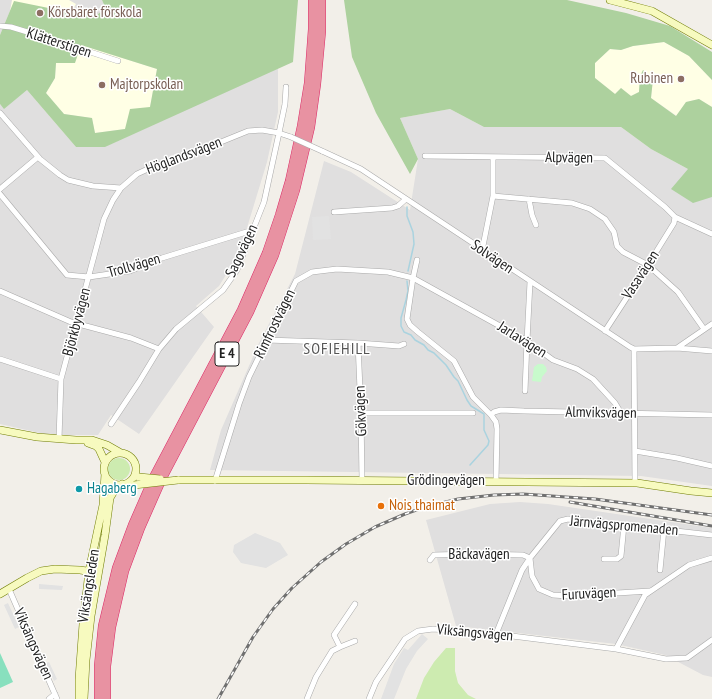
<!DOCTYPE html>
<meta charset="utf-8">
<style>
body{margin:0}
canvas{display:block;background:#f2efe9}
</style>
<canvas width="712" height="699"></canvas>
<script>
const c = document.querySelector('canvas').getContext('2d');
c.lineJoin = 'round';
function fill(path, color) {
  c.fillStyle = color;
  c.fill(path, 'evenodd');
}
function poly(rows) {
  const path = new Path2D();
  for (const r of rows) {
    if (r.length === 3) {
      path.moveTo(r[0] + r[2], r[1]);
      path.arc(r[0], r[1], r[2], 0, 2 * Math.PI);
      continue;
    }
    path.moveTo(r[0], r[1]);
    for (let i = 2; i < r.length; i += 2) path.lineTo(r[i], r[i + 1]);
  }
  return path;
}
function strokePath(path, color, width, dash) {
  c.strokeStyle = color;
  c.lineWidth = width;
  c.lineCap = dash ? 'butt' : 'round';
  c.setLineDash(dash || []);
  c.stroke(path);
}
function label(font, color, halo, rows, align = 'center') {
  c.font = font + ' "PT Sans Narrow",sans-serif';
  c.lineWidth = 3;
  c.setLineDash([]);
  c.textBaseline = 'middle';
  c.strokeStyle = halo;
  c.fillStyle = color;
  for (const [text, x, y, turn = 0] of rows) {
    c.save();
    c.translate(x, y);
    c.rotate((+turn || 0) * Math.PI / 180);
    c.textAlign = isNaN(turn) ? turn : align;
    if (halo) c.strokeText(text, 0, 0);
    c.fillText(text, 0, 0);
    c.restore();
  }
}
fill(poly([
 [0,0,102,0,106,9,93,17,14,1,0,35],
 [278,68,278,112,267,162,239,254,219,286,196,306,214,327,139,434,111,415,98,435,49,435,0,424,0,104,4,108,27,90,76,147,104,147],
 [450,109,484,127,621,127,651,149,712,182,712,486,641,476,210,470,221,430,259,343,295,274,324,161,351,172,410,210,418,159,400,118],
 [520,502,548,504,712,528,712,677,703,675,665,655,616,644,456,626,426,520,490,504]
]), '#e0dfdf');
fill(poly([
 [12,0,69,0,76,4,58,37,8,22],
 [664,42,689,56,712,80,712,107,699,99,686,102,677,116,651,98,653,79,640,76,639,92,631,96,621,88,615,94,595,78,595,63,610,49,621,50,633,46],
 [81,45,157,69,150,107,125,129,95,133,92,118,64,114,46,93,55,78,56,62]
]), '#ffffe5');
fill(poly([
 [119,469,11],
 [446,648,455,648,455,671,458,683,468,695,476,699,416,699,424,678,434,662]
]), '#cdebb0');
fill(poly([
 [102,0,298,0,293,62,105,147,76,147,27,90,4,109,0,104,0,35,14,1,93,17,106,9],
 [81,45,157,69,150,107,130,109,125,129,95,133,92,118,64,114,46,93,55,78,56,63,75,63],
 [344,0,567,0,626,13,670,26,712,52,712,80,689,56,664,42,633,46,621,50,610,49,595,63,595,78,615,94,621,88,631,96,639,92,640,76,643,70,653,79,651,98,676,116,686,102,699,99,712,107,712,197,693,203,671,189,688,169,651,149,621,127,484,127,450,109,400,118,418,159,410,174,376,113,352,57]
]), '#add19e');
fill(poly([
 [538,364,543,364,546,367,547,371,542,377,541,382,532,381,534,367]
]), '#c8facc');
fill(poly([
 [0,653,13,682,0,688]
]), '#88e0be');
fill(poly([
 [329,216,331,239,313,240,312,217],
 [255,533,280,543,288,555,266,568,241,563,233,552,234,545],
 [39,584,63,586,62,590,39,589],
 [8,603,19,627,15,629,4,605],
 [422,634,428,639,417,651,406,669,394,699,381,699,394,664,404,648,408,650],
 [49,662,57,679,54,681,46,663]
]), '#e2e2e2');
strokePath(poly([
 [407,207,407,216,413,232,414,244,408,271],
 [407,281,408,291,406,300,401,318,401,326,404,332,411,335,415,340,424,345,428,350,434,353,446,365,454,377,458,381,467,400,471,406,484,414,484,430,489,441,488,445,470,465]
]), '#aad3df', 1.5);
const street = poly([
 [0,26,11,27,44,37,118,61],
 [0,113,40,159,60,175,68,180,93,186,121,188],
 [322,151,361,169,630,347,634,349,677,348,712,351],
 [425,156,605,158,665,207,675,217,712,234],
 [0,189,38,157],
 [0,194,67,275,89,277,130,271,162,258,253,230],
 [493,196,572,203,590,209,605,219,614,232,617,246,623,252,648,265,678,292,704,329],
 [529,199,532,215,536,225],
 [334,212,392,208,398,206,406,199],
 [482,251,493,196,493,157],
 [417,260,413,278,407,319,410,325,418,332,454,361,473,397,491,415,496,422,497,429,496,481],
 [0,291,71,322,131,338,159,349],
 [605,331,648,265,674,223,675,217],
 [266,340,358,343,399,346,404,344],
 [358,343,361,413,362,480],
 [677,348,712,324],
 [634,349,635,483],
 [0,359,61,379],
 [525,391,527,341,530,282],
 [361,413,473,413],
 [491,415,494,412,501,410,524,411,712,415],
 [111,424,139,382,159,349,176,329,223,290,237,270,264,202,279,133,285,104,286,87],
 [59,439,61,379,104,219,113,200,121,188,137,174,150,168,216,144,248,131,262,130,279,133,291,137],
 [635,451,677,458,712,466],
 [215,481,239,404,249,377,296,281,312,272,337,269,388,272,413,278,527,341,553,360,577,369,593,379,615,403,621,413],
 [530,558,532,576,539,589,553,595,568,596,650,591],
 [604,559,617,559,621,556,624,525],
 [430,560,434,555,473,554,523,555,530,558],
 [660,570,664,529],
 [9,589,57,699],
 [496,634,522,570,530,558,560,521,568,519,712,535],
 [340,647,355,641],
 [616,649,645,595,689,565,712,558],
 [49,699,55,694],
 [307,699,316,677,332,651,340,647,334,635,355,604],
 [369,699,376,682,405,639,418,631,433,629,496,634,616,649,666,659,687,658,712,640]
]);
const secondary = poly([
 [610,0,652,11,712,45],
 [0,430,37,437,76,440,92,440,107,445,121,453],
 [88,443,96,446,99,449,105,462],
 [120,469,16],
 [178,480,306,480,637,483,691,491,712,493],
 [0,594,27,578,41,571,55,569,80,570,93,572],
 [79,699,79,679,83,624,89,571,103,505,105,474],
 [84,699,86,660,91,616,105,535,110,498,116,488,122,484]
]);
const highway = poly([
 [99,699,99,666,103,626,117,568,133,525,154,477,242,310,267,253,280,215,290,181,302,126,309,83,313,29,313,0],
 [106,699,106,666,111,627,124,571,140,528,162,478,249,312,274,255,295,190,310,127,316,84,321,31,321,0]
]);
strokePath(street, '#a9a9a9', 6);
strokePath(secondary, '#707d05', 8);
strokePath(highway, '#dc2a67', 10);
strokePath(street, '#fff', 5);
strokePath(secondary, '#f7fabf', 7);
strokePath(highway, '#e892a2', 9);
const rail = poly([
 [570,502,712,526],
 [218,699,253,637,273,609,292,588,321,562,346,544,375,527,405,514,425,507,458,499,494,495,523,494,595,499,712,515]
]);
strokePath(rail, '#707070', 3);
strokePath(rail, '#fff', 1.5, [4.5]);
const streetBridge = poly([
 [291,137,322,151]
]);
const secondaryBridge = poly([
 [139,477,160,479],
 [134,485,178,480]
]);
strokePath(streetBridge, '#a9a9a9', 6, []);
strokePath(secondaryBridge, '#707d05', 8, []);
strokePath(streetBridge, '#fff', 5);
strokePath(secondaryBridge, '#f7fabf', 7);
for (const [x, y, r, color] of [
 [40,13,4,"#8d6e63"],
 [681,79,4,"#8d6e63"],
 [102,85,4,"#8d6e63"],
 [79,489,4,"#0f9aa8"],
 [381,506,4,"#e8710a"]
]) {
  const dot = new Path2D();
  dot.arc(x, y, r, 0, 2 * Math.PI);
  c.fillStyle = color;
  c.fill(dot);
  strokePath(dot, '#fff', 1.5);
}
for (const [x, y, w] of [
 [227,354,24]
]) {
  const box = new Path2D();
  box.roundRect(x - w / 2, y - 12, w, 24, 3);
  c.fillStyle = '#fff';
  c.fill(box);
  strokePath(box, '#222', 1);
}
label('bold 14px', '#222', null, [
 ["E 4",227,354]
]);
label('15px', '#785e54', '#fff', [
 ["Körsbäret förskola",48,13],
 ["Rubinen",673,79,"right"],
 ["Majtorpskolan",110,85]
], 'left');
label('15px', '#222', '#fff', [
 ["Klätterstigen",59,43,18],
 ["Höglandsvägen",184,156,-21],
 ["Alpvägen",569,158,1],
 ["Sagovägen",242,251,-65],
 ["Solvägen",492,257,34],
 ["Trollvägen",134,266,-16],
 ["Vasavägen",641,275,-57],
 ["Björkbyvägen",77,322,-75],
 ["Rimfrostvägen",275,324,-64],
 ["Jarlavägen",522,340,32],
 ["Gökvägen",361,411,-92],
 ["Almviksvägen",601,413,1],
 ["Grödingevägen",446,481],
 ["Järnvägspromenaden",624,526,5],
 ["Bäckavägen",479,555],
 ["Viksängsleden",89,586,-81],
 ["Furuvägen",589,594,-3],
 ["Viksängsvägen",475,633,5],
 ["Viksängsvägen",33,644,66]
]);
label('15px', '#0d838f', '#fff', [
 ["Hagaberg",87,489]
], 'left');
label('15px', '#c56008', '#fff', [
 ["Nois thaimat",389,506]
], 'left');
c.letterSpacing = '1px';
label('16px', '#555', '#fff', [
 ["SOFIEHILL",337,349]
]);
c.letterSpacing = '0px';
</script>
